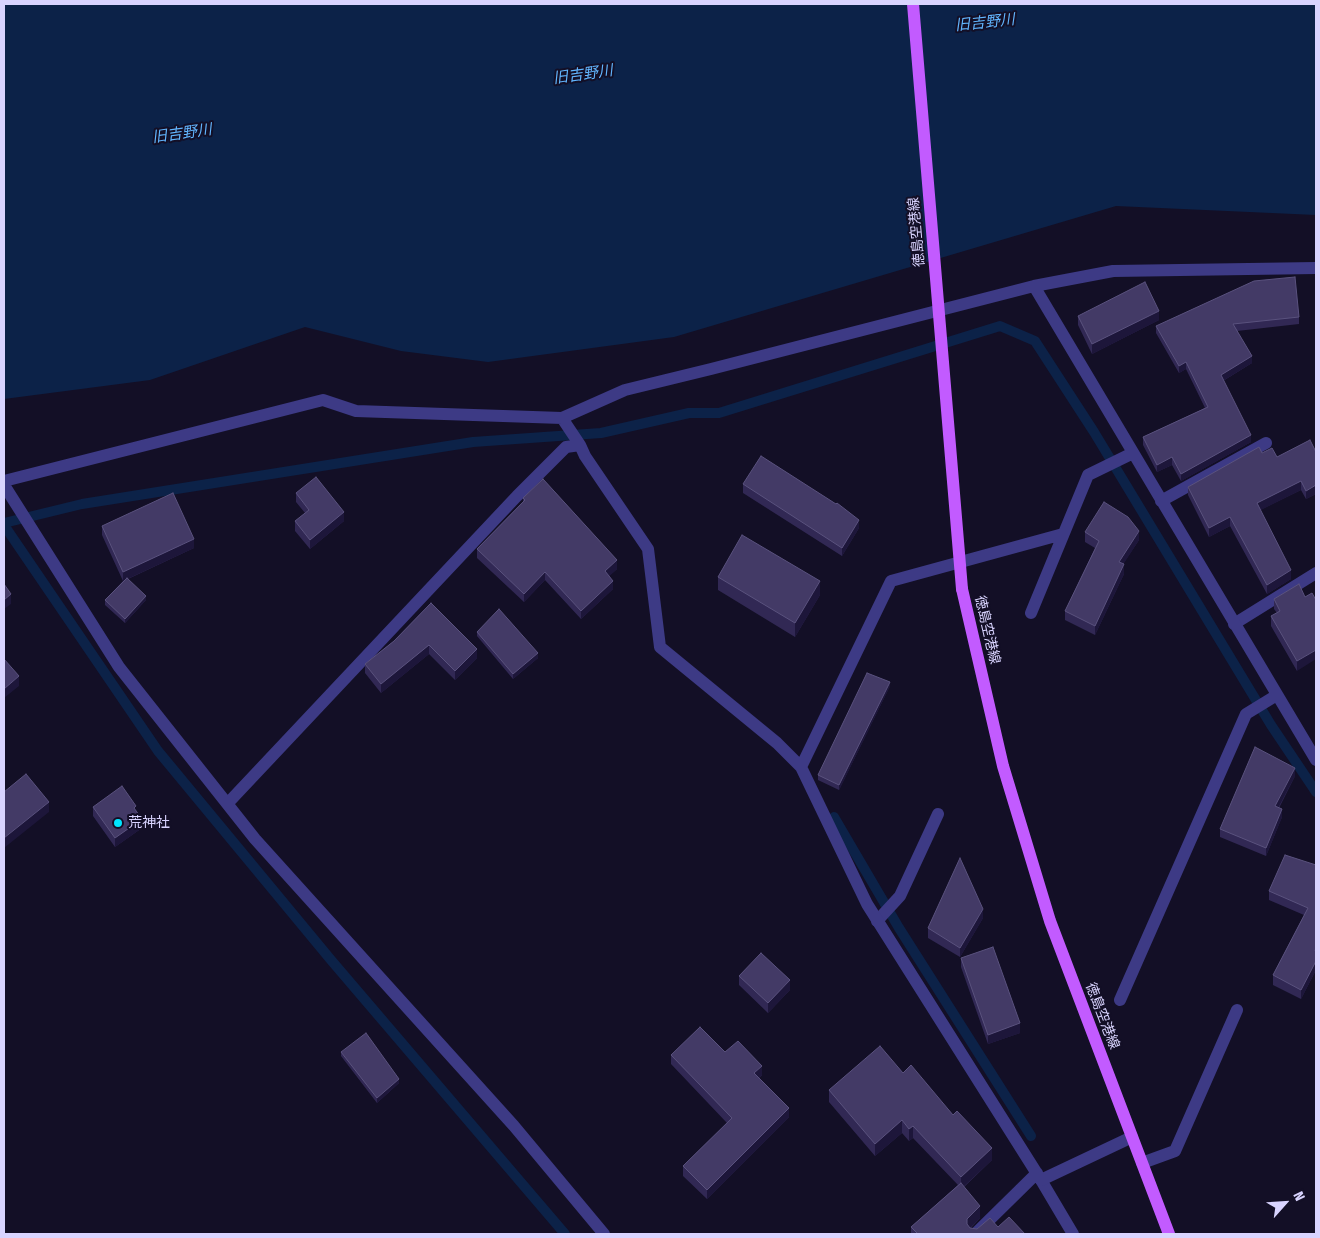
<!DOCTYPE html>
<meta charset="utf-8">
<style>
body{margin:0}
#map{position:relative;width:1320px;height:1238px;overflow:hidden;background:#130f26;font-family:"Fira Sans Condensed",sans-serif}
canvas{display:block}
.frame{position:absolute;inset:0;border:5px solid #d9d4ff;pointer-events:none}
.north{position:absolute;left:1260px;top:1178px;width:50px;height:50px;-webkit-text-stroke:4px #130f26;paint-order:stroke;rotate:64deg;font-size:14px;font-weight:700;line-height:20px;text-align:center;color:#d9d4ff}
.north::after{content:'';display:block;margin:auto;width:18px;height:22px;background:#d9d4ff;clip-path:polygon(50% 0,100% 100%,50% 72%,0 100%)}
</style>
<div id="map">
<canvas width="1320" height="1238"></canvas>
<div class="frame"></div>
<div class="north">N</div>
</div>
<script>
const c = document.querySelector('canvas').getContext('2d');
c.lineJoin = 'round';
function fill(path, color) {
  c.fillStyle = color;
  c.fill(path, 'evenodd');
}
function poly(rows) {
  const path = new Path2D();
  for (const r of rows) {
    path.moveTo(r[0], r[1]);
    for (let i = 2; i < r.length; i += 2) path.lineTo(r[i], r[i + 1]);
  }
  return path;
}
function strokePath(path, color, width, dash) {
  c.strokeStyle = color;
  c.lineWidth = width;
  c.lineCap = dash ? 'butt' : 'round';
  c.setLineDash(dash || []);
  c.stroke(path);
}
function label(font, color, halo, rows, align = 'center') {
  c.font = font + ' "Fira Sans Condensed","Noto Sans JP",sans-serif';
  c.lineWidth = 4;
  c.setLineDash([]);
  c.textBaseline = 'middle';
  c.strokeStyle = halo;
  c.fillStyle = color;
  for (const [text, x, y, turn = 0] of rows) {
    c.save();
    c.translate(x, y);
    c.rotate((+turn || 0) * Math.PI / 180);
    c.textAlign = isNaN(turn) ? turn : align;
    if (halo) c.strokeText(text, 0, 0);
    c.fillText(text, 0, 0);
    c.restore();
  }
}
fill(poly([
 [4,4,1316,4,1316,215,1116,206,674,337,488,362,401,351,305,327,150,380,4,399]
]), '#0c2248');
strokePath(poly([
 [4,523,82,504,473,442,601,433,689,413,719,413,1000,326,1035,341,1094,432,1271,725,1316,792],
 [4,525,158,751,331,960,565,1234],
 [834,817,899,928,1031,1136]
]), '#0c2248', 10);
strokePath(poly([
 [1234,624,1316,573],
 [877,921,900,896,938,814],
 [1142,1163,1175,1151,1237,1010],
 [1041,1180,1073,1234]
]), '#3d3a85', 12);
strokePath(poly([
 [1034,286,1316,760],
 [562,418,580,445,585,456,648,549,660,647,777,743,801,767,867,904,1041,1180,1132,1137],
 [4,481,323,400,356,411,562,418,625,390,711,369,1034,286,1113,271,1316,268],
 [4,485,119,667,255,839,514,1126,604,1234],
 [1161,501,1266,443],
 [1031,613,1088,475,1133,453],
 [801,767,891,581,1063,534],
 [228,803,517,496,566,447,580,445],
 [1120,1000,1246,714,1277,695],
 [975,1234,1037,1173]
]), '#3d3a85', 12);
strokePath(poly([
 [962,589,1003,766,1050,921,1169,1234]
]), '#c25bff', 12);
strokePath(poly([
 [913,4,962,589]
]), '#c25bff', 12);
fill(poly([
 [1078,316,1159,320,1092,354,1078,325],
 [1299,317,1299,324,1237,331,1252,363,1223,381,1251,442,1181,481,1172,465,1157,472,1143,445,1143,437,1205,408,1186,369,1179,373,1156,333,1156,326],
 [1316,452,1316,494,1306,499,1301,490,1260,510,1291,579,1267,594,1230,526,1209,537,1188,495,1188,487,1262,453,1277,457],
 [743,484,859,528,842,556,743,493],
 [296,493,344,521,310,549,295,531,295,521,305,513,296,502],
 [523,498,617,569,609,576,613,589,581,619,545,580,524,602,477,558,477,549,523,502],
 [102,526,194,548,128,579,146,600,125,623,105,605,105,600,124,580,123,581,102,535],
 [1085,532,1139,540,1123,564,1124,574,1095,635,1065,620,1065,611,1095,548,1085,542],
 [718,577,820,595,795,637,718,590],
 [1305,597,1297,671,1271,626,1271,616,1277,613,1274,609,1274,599],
 [431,603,477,658,455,680,429,654,381,693,365,673,365,664,394,641],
 [477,632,538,658,513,679,477,636],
 [890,686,839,790,818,780,818,775],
 [1295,776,1279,808,1282,817,1266,856,1220,837,1220,829],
 [93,807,136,810,142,828,115,847,93,816],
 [1316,865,1316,970,1301,999,1273,985,1273,975,1304,915,1269,900,1269,891],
 [983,918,960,957,928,938,928,928],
 [961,958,1020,1033,988,1044,961,967],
 [739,976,790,990,768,1013,739,985],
 [341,1052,399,1083,377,1103,341,1056],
 [725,1052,762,1075,759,1078,789,1117,707,1199,683,1176,683,1166,727,1123,671,1064,671,1055],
 [903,1073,992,1160,964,1187,980,1218,971,1228,977,1229,998,1227,1025,1234,911,1234,911,1227,958,1185,913,1138,909,1141,902,1133,875,1156,829,1102,829,1090]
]), '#312854');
fill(poly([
 [1159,311,1159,320,1092,354,1092,344],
 [1252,356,1252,363,1221,382,1221,375],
 [1186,362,1186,369,1179,373,1179,366],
 [1251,435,1251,442,1181,481,1181,474],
 [1172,457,1172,465,1157,472,1157,465],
 [1301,481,1301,490,1257,512,1257,503],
 [1316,485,1316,494,1306,499,1306,491],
 [344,512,344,521,310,549,310,540],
 [1230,517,1230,526,1209,537,1209,528],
 [859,520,859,528,842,556,842,548],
 [1139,531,1139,540,1119,571,1119,562],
 [194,539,194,548,123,581,123,572],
 [617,560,617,569,605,580,605,571],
 [1124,564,1124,574,1095,635,1095,626],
 [1291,570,1291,579,1267,594,1267,585],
 [545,572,545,580,524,602,524,594],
 [613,581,613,589,581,619,581,611],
 [820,581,820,595,795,637,795,623],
 [11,594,11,604,4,609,4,600],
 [146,596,146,600,125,623,125,619],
 [429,645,429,654,381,693,381,684],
 [477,649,477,658,455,680,455,671],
 [1316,650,1316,659,1297,671,1297,661],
 [538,653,538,658,513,679,513,674],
 [19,676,19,686,4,698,4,689],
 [890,682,890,686,839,790,839,785],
 [1295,768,1295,776,1275,814,1275,806],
 [49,802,49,812,4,848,4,838],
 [1282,809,1282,817,1266,856,1266,848],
 [142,819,142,828,115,847,115,838],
 [983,909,983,918,960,957,960,948],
 [1316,961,1316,970,1301,999,1301,990],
 [790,980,790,990,768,1013,768,1003],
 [1020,1023,1020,1033,988,1044,988,1035],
 [762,1066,762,1075,754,1082,754,1073],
 [399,1079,399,1083,377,1103,377,1098],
 [789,1108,789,1117,707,1199,707,1190],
 [902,1120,902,1133,875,1156,875,1144],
 [913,1126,913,1138,909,1141,909,1129],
 [992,1148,992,1160,961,1189,961,1177],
 [980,1206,980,1218,967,1231,967,1219]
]), '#1d163a');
const building = poly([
 [1295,277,1299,317,1233,324,1252,356,1221,375,1251,435,1181,474,1172,457,1157,465,1143,437,1208,407,1186,362,1179,366,1156,326,1254,281,1295,277],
 [1145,282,1159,311,1092,344,1078,316,1145,282],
 [1310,440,1316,452,1316,485,1306,491,1301,481,1257,503,1291,570,1267,585,1230,517,1209,528,1188,487,1259,447,1262,453,1272,448,1277,457,1310,440],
 [761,456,836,504,837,503,859,520,842,548,743,484,761,456],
 [316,477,344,512,310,540,295,521,309,510,296,493,316,477],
 [543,479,617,560,605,571,613,581,581,611,545,572,524,594,477,549,525,500,523,498,543,479],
 [173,493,194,539,123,572,102,526,173,493],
 [1104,502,1128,517,1139,531,1119,562,1124,564,1095,626,1065,611,1099,541,1085,532,1104,502],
 [742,535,820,581,795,623,718,577,742,535],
 [127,578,146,596,125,619,105,600,127,578],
 [4,584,11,594,4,600,4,584],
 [1299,584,1305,597,1312,593,1316,600,1316,650,1297,661,1271,616,1280,611,1274,599,1299,584],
 [431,603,477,649,455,671,429,645,381,684,365,664,394,641,431,603],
 [499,609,538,653,513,674,477,632,499,609],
 [4,659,19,676,4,689,4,659],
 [867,673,890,682,839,785,818,775,867,673],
 [1255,747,1295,768,1275,806,1282,809,1266,848,1220,829,1255,747],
 [26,774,49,802,4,838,4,792,26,774],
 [122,786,136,806,134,808,142,819,115,838,93,807,122,786],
 [1285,855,1316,865,1316,947,1315,951,1316,952,1316,961,1301,990,1273,975,1308,908,1269,891,1285,855],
 [960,858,983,909,960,948,928,928,960,858],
 [993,947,1020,1023,988,1035,961,958,993,947],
 [761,953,790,980,768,1003,739,976,761,953],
 [700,1027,725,1052,738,1041,762,1066,754,1073,789,1108,707,1190,683,1166,732,1118,671,1055,700,1027],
 [366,1033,399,1079,377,1098,341,1052,366,1033],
 [880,1046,903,1073,911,1065,953,1115,957,1111,992,1148,961,1177,913,1126,909,1129,902,1120,875,1144,829,1090,880,1046],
 [961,1183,980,1206,967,1219,967,1224,970,1228,977,1229,990,1218,998,1227,1009,1217,1025,1234,918,1234,911,1227,961,1183]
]);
fill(building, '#433a66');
strokePath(building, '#5a527e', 1);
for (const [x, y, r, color] of [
 [118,823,5,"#00e5ff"]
]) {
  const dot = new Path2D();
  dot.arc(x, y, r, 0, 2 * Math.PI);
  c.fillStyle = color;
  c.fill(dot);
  strokePath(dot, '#130f26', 2);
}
label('14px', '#d9d4ff', '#130f26', [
 ["徳島空港線",917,232,-95],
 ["徳島空港線",987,630,77],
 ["徳島空港線",1102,1016,69]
]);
label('14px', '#d9d4ff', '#130f26', [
 ["荒神社",128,823]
], 'left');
label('italic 15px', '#62b6ff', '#130f26', [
 ["旧吉野川",985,23,-6],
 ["旧吉野川",583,75,-8],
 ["旧吉野川",182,134,-8]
]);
</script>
